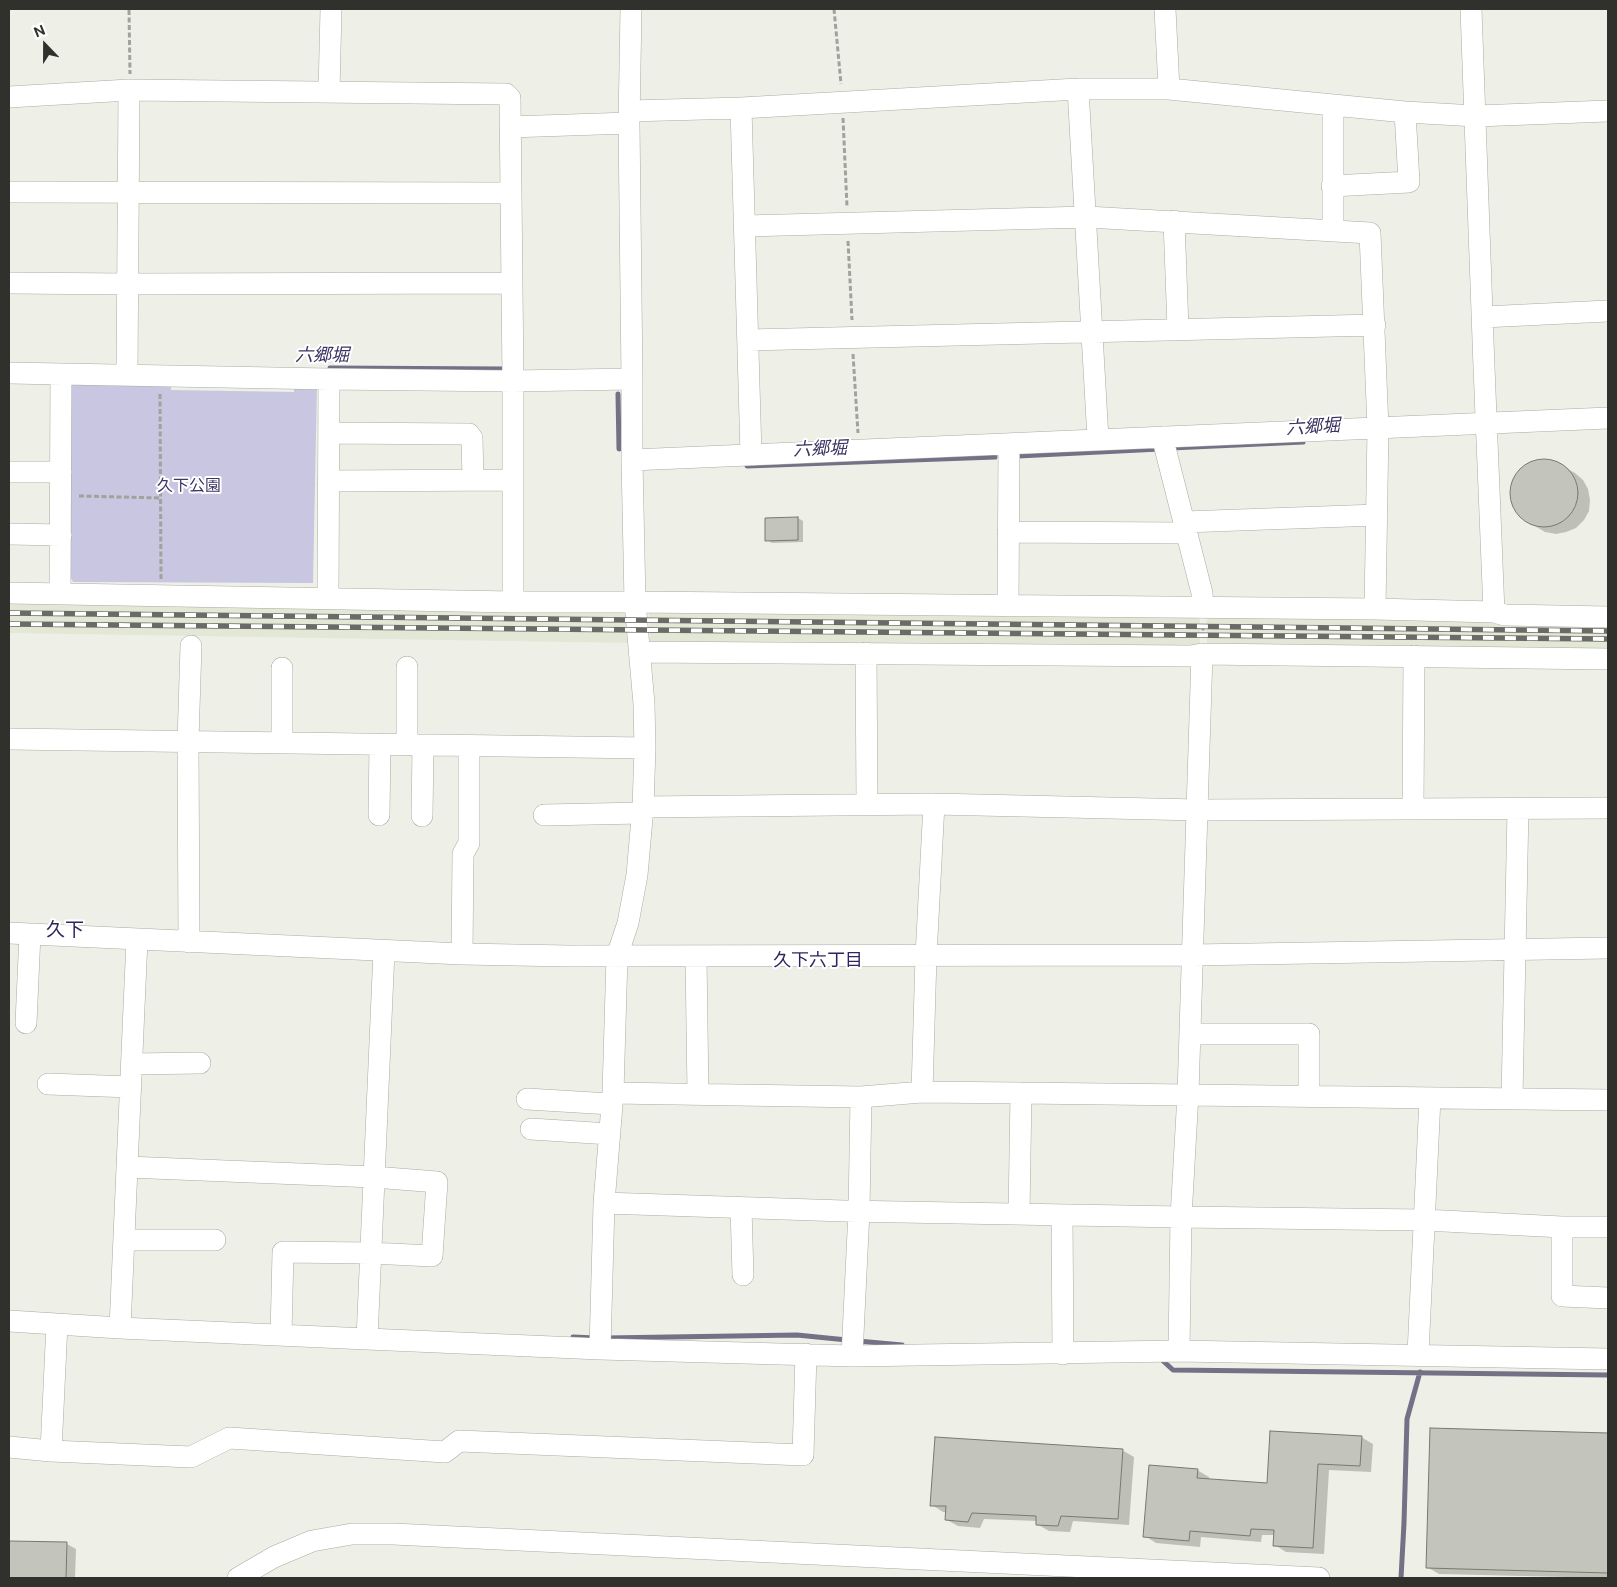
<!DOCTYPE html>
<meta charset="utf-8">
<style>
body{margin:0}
#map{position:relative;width:1617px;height:1587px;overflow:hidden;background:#eef0e7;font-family:"Public Sans",sans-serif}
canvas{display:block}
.frame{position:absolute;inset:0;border:10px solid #30312d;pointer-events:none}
.north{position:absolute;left:20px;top:20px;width:50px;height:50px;-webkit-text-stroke:4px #fff;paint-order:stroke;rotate:338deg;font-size:14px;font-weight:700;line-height:20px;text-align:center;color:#30312d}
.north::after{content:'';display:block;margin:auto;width:18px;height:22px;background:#30312d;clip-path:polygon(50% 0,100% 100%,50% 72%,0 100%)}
</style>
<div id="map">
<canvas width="1617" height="1587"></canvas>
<div class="frame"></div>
<div class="north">N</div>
</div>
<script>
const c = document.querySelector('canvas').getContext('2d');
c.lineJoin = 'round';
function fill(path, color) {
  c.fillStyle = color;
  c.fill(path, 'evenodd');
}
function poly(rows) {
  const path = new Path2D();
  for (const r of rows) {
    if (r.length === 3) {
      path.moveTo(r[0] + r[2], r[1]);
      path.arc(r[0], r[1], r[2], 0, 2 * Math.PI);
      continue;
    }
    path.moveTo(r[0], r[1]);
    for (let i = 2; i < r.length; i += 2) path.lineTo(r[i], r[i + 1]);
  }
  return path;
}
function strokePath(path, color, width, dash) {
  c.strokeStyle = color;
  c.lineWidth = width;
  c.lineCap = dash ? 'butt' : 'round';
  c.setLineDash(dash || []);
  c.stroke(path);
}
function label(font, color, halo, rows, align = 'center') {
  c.font = font + ' "Public Sans","Noto Sans JP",sans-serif';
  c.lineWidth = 4;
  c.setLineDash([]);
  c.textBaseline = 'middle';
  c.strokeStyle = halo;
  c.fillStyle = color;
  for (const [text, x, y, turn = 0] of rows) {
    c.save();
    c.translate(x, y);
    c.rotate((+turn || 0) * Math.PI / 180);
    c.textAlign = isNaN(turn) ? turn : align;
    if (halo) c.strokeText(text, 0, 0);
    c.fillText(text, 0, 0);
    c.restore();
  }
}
fill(poly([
 [9,602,627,607,630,643,9,633],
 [649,609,1196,617,1200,620,1200,646,650,645],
 [1209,617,1608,621,1608,651,1207,646,1206,621]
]), '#e3e7d6');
fill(poly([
 [70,382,171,383,171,390,294,392,294,385,317,386,313,583,73,582,69,574]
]), '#c8c6e0');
fill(poly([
 [1543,460,1553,461,1575,473,1583,480,1588,489,1590,500,1589,511,1584,520,1576,528,1566,532,1556,534,1545,532,1523,519,1515,510,1512,499,1512,488,1515,478,1522,469,1532,463],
 [798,518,803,521,803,542,772,543,767,540],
 [1432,1429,1608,1434,1608,1578,1439,1574,1427,1567],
 [1361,1437,1373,1444,1371,1472,1329,1470,1324,1554,1286,1552,1275,1545,1275,1535,1262,1535,1261,1542,1201,1537,1200,1547,1156,1543,1145,1536,1197,1470,1209,1477,1209,1480,1268,1485],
 [1122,1450,1134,1457,1129,1525,1073,1521,1070,1532,1049,1531,1037,1524,1037,1521,984,1519,980,1528,958,1526,947,1520,947,1512,943,1512,932,1505],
 [9,1542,67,1544,76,1549,75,1578,9,1578]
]), '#0003');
strokePath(poly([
 [330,368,503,369],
 [618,394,619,449],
 [1171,448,1303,442],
 [1018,456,1160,449],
 [747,466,995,457],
 [573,1337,595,1338],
 [606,1338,797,1335,847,1340],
 [858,1341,902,1345],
 [1161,1359,1173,1370,1608,1375],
 [1401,1578,1404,1523,1407,1419,1420,1372]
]), '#727186', 5);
const building = poly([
 [1544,493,34],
 [798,517,798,540,765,541,765,518,798,517],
 [1430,1428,1608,1433,1608,1573,1426,1568,1430,1428],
 [1270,1431,1362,1436,1360,1466,1318,1464,1313,1548,1273,1546,1274,1530,1251,1529,1250,1536,1190,1531,1189,1541,1143,1537,1149,1465,1198,1469,1197,1478,1267,1483,1270,1431],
 [935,1437,1123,1449,1118,1519,1061,1516,1058,1526,1036,1525,1036,1516,972,1513,968,1522,945,1520,946,1506,930,1506,935,1437],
 [9,1541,67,1542,66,1578,9,1578,9,1541]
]);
fill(building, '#c3c5bc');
strokePath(building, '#777971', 1);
const minor = poly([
 [1165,9,1169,89],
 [1078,89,1098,439],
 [329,92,331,9],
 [9,97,129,90,506,94,510,98,513,381,513,602],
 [1333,105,1333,230],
 [741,108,751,454],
 [629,111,741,108,1078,89,1169,89,1405,112,1476,116,1608,111],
 [510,127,629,123],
 [1332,186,1409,182,1405,112],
 [9,192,510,193],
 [1174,221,1178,328],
 [745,226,1087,217,1370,233,1378,428,1375,609],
 [9,283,128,284,511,283],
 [1483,317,1608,311],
 [748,340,1375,325],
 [9,373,329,379,513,381,632,379],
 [127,375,129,90],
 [329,433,469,434,472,438,473,480],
 [1164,437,1165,448,1202,593,1203,608],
 [632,460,1608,418],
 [9,472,61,472],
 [328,481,512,480],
 [1184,522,1377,515],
 [1008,532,1186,533],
 [9,534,61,535],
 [9,593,513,602,635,602,1375,609,1494,612,1484,367,1471,9],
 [60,594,61,374],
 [328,599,329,379],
 [1008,606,1009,444],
 [1494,612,1505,615,1608,617],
 [640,652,1190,656,1202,654,1608,659],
 [866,653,867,804],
 [407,667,407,745],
 [282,668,282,743],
 [9,739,645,748],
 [643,807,934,804,1198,810,1608,808],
 [1413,809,1414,656],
 [379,815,380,744],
 [544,815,642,813],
 [422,816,423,745],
 [9,933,462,954,569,956,1192,955,1608,948],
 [189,942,188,741,191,646],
 [384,951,367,1339,600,1349,852,1356,1179,1351,1608,1359],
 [462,954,463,854,469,843,469,746],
 [696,956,698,1094],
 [26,1023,30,934],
 [1190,1034,1309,1034,1309,1096],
 [132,1064,200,1063],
 [48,1084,131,1087],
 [922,1092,926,956,934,804],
 [613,1093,861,1097,922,1092,1021,1093,1608,1100],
 [1512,1097,1518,809],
 [527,1099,611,1104],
 [531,1129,610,1134],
 [127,1167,374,1177,437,1182,432,1256,371,1253,283,1252,281,1335],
 [604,1203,844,1211,1181,1217,1424,1220,1562,1227,1608,1227],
 [741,1208,743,1275],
 [1019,1214,1021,1093],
 [1062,1215,1063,1354],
 [1562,1227,1562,1296,1608,1298],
 [124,1240,215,1240],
 [9,1321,120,1328,367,1339],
 [57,1324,51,1451,191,1457,229,1438,445,1452,459,1441,803,1455,806,1354],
 [120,1328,137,939],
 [600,1349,604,1203,613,1093,617,956,628,923,637,875,643,807,645,748,644,704,635,602,632,460,632,379,629,123,631,9],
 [1179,1351,1181,1217,1188,1094,1202,654],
 [1418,1354,1430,1098],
 [852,1356,859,1211,861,1097],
 [9,1447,51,1451],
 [238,1578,274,1557,312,1541,352,1534,393,1534,1319,1578]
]);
strokePath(minor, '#a9aba2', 22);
strokePath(poly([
 [834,9,841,84],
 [129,10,130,74],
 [843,118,847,207],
 [848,241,852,320],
 [853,354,858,433],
 [160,394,161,580],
 [79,496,160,498],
 [1203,638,1203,624]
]), '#a0a29b', 3, [5, 2.5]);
strokePath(minor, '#fff', 21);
const rail = poly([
 [9,613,1608,631],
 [9,624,1608,639]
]);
strokePath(rail, '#6a6b66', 5.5);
strokePath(rail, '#fff', 4, [11]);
label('16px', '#3e3765', '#fff', [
 ["久下公園",189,486]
]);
label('italic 18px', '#3b3462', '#fff', [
 ["六郷堀",322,355],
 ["六郷堀",1313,427,-3],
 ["六郷堀",820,449,-2]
]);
label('18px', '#30245e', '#fff', [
 ["久下六丁目",818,960]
]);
label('19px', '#30245e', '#fff', [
 ["久下",65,930]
]);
</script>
